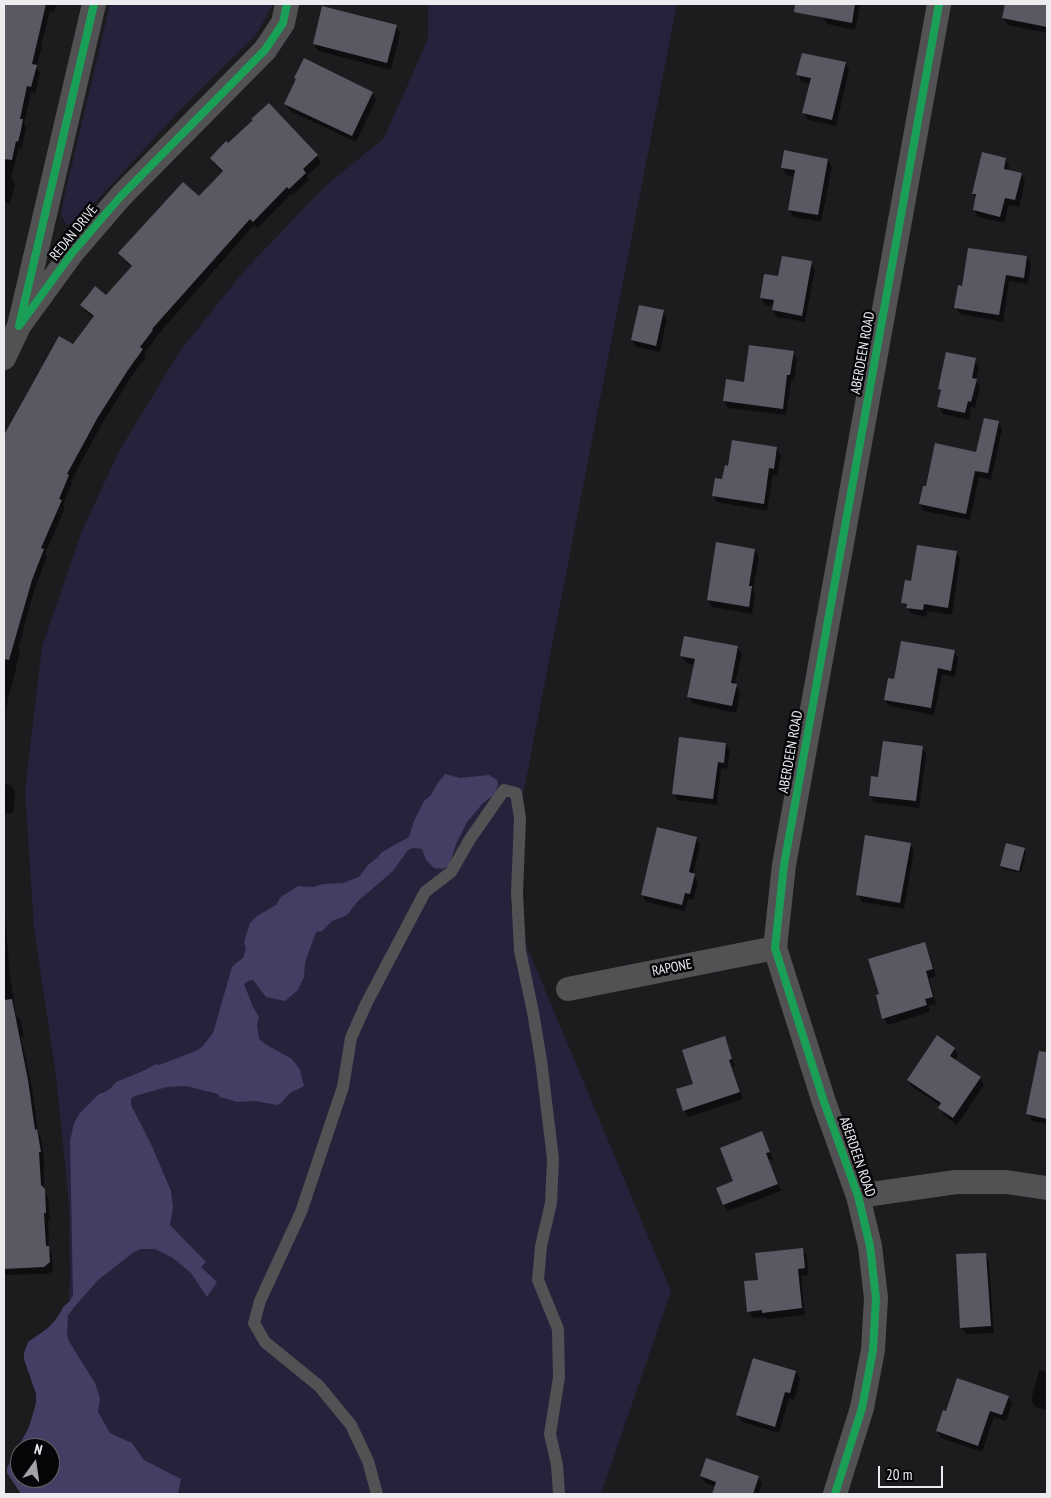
<!DOCTYPE html>
<style>
body{margin:0}
#map{position:relative;width:1051px;height:1498px;overflow:hidden;background:#1c1b1e;font-family:"PT Sans Narrow",sans-serif}
canvas{display:block}
.frame{position:absolute;inset:0;border:5px solid #ecebef;pointer-events:none}
.north{position:absolute;left:10px;top:1438px;width:50px;height:50px;box-sizing:border-box;background:#060608;border:1px solid #626264;border-radius:50%;rotate:14deg;font-size:14px;font-weight:700;line-height:20px;text-align:center;color:#ecebef}
.north::after{content:'';display:block;margin:auto;width:18px;height:22px;background:#a3a2a6;clip-path:polygon(50% 0,100% 100%,50% 72%,0 100%)}
.scale{position:absolute;left:878px;top:1466px;width:65px;height:22px;box-sizing:border-box;border:2px solid #ecebef;border-top:0;padding-left:6px;font-size:15px;line-height:18px;white-space:nowrap;color:#ecebef;-webkit-text-stroke:4px #060608;paint-order:stroke}
</style>
<div id="map">
<canvas width="1051" height="1498"></canvas>
<div class="frame"></div>
<div class="north">N</div>
<div class="scale">20 m</div>
</div>
<script>
const c = document.querySelector('canvas').getContext('2d');
c.lineJoin = 'round';
function fill(path, color) {
  c.fillStyle = color;
  c.fill(path, 'evenodd');
}
function poly(rows) {
  const path = new Path2D();
  for (const r of rows) {
    path.moveTo(r[0], r[1]);
    for (let i = 2; i < r.length; i += 2) path.lineTo(r[i], r[i + 1]);
  }
  return path;
}
function strokePath(path, color, width, dash) {
  c.strokeStyle = color;
  c.lineWidth = width;
  c.lineCap = dash ? 'butt' : 'round';
  c.setLineDash(dash || []);
  c.stroke(path);
}
function label(font, color, halo, rows, align = 'center') {
  c.font = font + ' "PT Sans Narrow",sans-serif';
  c.lineWidth = 5;
  c.setLineDash([]);
  c.textBaseline = 'middle';
  c.strokeStyle = halo;
  c.fillStyle = color;
  for (const [text, x, y, turn = 0] of rows) {
    c.save();
    c.translate(x, y);
    c.rotate((+turn || 0) * Math.PI / 180);
    c.textAlign = isNaN(turn) ? turn : align;
    if (halo) c.strokeText(text, 0, 0);
    c.fillText(text, 0, 0);
    c.restore();
  }
}
fill(poly([
 [110,4,273,4,256,35,185,105,74,225,66,224,61,215,62,207],
 [428,4,677,4,522,800,510,906,671,1291,601,1494,56,1494,70,1279,69,1203,56,1076,34,928,25,791,42,646,82,531,119,451,180,351,244,271,323,188,384,138,428,39]
]), '#27213b');
fill(poly([
 [445,774,460,778,489,775,497,780,498,784,495,794,483,803,467,822,457,842,449,865,443,869,434,868,426,860,422,849,413,848,408,850,393,871,358,901,347,915,332,921,322,931,316,932,305,963,304,977,298,990,285,1001,266,997,253,980,248,981,244,984,253,1007,259,1017,257,1024,259,1039,265,1044,292,1059,300,1070,304,1086,290,1093,280,1104,277,1105,255,1101,237,1102,220,1097,218,1094,186,1086,167,1087,135,1096,131,1099,131,1105,151,1144,171,1191,173,1207,170,1225,206,1262,201,1267,217,1282,207,1297,191,1273,173,1258,155,1249,141,1249,134,1252,98,1280,76,1305,68,1315,67,1336,70,1343,95,1383,100,1398,98,1412,110,1433,132,1443,144,1460,181,1479,178,1494,21,1494,7,1473,7,1468,29,1427,36,1403,36,1394,24,1359,24,1353,28,1342,48,1328,57,1318,64,1306,70,1301,73,1295,70,1141,74,1123,80,1113,99,1094,103,1093,111,1088,116,1082,143,1071,156,1064,159,1065,196,1051,202,1047,213,1033,232,967,236,963,243,958,246,949,244,942,250,923,257,916,276,905,281,897,298,886,313,887,324,884,343,883,359,877,368,865,377,858,382,852,409,837,414,821,424,801,431,795,437,784],
 [20,1448,50,1448,50,1478,20,1478]
]), '#463d64');
fill(poly([
 [4,4,56,4,54,12,50,11,41,45,42,47,36,67,40,73,35,93,31,92,24,124,26,127,22,148,19,148,11,178,15,184,10,204,4,202],
 [825,4,860,4,855,30,827,24,823,17],
 [1006,4,1047,4,1047,33,1007,25,1003,18],
 [396,26,400,33,391,70,318,51,314,44],
 [845,63,849,70,836,126,808,120,804,113,811,84,802,82,798,75],
 [372,93,376,100,356,142,290,111,286,104],
 [268,105,317,156,321,163,307,176,309,180,293,195,292,193,258,228,254,225,156,337,156,338,144,354,146,357,131,377,102,424,71,481,72,483,63,505,65,508,45,554,47,557,35,588,18,648,20,652,6,708,4,729,4,439,94,318,86,312,82,305,106,296,132,268,124,260,120,254,199,198,223,173,215,165,211,158,254,121],
 [1005,159,1009,166,1008,171,1021,174,1025,181,1019,207,1009,205,1004,223,978,217,974,210,976,199,973,193],
 [828,160,832,167,821,222,793,217,789,210,795,176,786,175,782,168],
 [1027,257,1031,264,1028,284,1009,281,1003,322,960,314,956,307,963,287],
 [811,263,815,269,805,322,777,317,773,310,774,306,765,305,761,298,779,277],
 [663,312,667,318,660,352,636,347,632,340],
 [793,352,797,359,794,381,791,381,786,415,728,408,724,401,745,383],
 [975,360,979,367,976,381,980,387,975,408,971,407,969,420,943,414,939,407,942,394,939,389],
 [998,422,1002,429,991,480,979,477,970,520,924,511,920,504,927,488,977,453],
 [777,449,781,456,777,476,773,475,767,511,717,502,713,495,723,481,729,467],
 [755,550,759,557,753,590,755,594,752,614,712,607,708,600],
 [956,552,960,559,952,615,927,611,927,617,912,614,902,602,912,582],
 [738,648,742,654,735,684,740,692,736,713,693,704,689,697,695,665,686,663,682,656],
 [954,651,958,658,955,677,942,674,934,715,889,706,885,700,895,681],
 [726,744,730,751,727,769,721,768,717,805,678,800,674,793],
 [922,747,926,754,919,808,874,802,870,795,879,779],
 [4,784,11,785,15,792,13,813,4,813],
 [696,838,700,845,693,874,698,882,693,900,688,899,685,911,646,902,642,895],
 [910,844,914,851,904,909,862,902,858,895],
 [1024,849,1026,852,1021,873,1003,869,1001,866],
 [4,902,10,976,16,1014,21,1021,24,1037,21,1037,32,1088,38,1132,41,1138,44,1158,44,1191,48,1197,50,1220,48,1220,49,1248,52,1254,53,1270,48,1274,4,1275],
 [924,943,928,950,936,976,929,978,936,1004,928,1006,930,1012,888,1025,884,1018,880,995],
 [725,1038,735,1066,732,1067,743,1099,688,1117,684,1110,694,1085],
 [954,1049,958,1055,955,1061,980,1078,984,1085,957,1125,944,1115,940,1108,941,1106,912,1087,908,1080],
 [1036,1075,1047,1078,1047,1124,1032,1121,1028,1114],
 [762,1133,773,1159,769,1160,781,1191,728,1211,724,1205,734,1182],
 [803,1250,807,1256,808,1275,801,1276,805,1315,767,1319,766,1317,753,1318,749,1311,759,1281],
 [985,1254,989,1261,994,1333,966,1334,962,1328],
 [1039,1370,1047,1372,1047,1410,1035,1407,1031,1400],
 [796,1372,800,1379,794,1400,789,1398,779,1433,742,1422,738,1415],
 [1008,1397,1012,1404,1006,1421,994,1417,982,1452,941,1438,937,1431],
 [701,1476,758,1477,762,1484,759,1494,714,1494,716,1487,705,1483]
]), '#0007');
fill(poly([
 [4,4,46,4,32,64,37,65,31,87,27,86,20,119,23,119,21,130,18,142,16,141,12,160,4,159],
 [795,4,855,4,852,23,794,12],
 [1005,4,1047,4,1047,27,1002,18],
 [322,6,397,25,387,63,313,44],
 [802,53,846,62,832,120,802,113,811,78,796,75],
 [304,58,373,92,352,136,284,104,296,79,294,78],
 [269,103,318,155,303,169,306,173,289,189,287,187,253,222,250,219,152,329,153,330,140,347,143,349,128,370,98,417,67,474,69,475,59,499,62,500,41,548,44,549,32,580,9,660,4,659,4,435,59,336,73,344,94,316,80,305,89,294,95,286,106,295,132,266,118,253,183,182,199,196,223,171,210,158,226,141,228,143,253,120,251,119],
 [784,150,828,159,818,215,788,210,795,170,781,168],
 [982,152,1006,158,1004,169,1022,173,1015,200,1005,198,1000,217,973,210,976,194,972,194],
 [968,248,1027,256,1024,278,1006,275,999,315,954,308,958,285,962,286],
 [782,256,812,261,802,316,772,310,774,300,760,298,764,274,778,276],
 [639,305,664,310,656,346,631,340],
 [749,345,794,351,790,375,787,375,783,409,723,401,726,379,744,382],
 [946,352,976,358,972,378,977,379,971,402,968,401,965,413,937,407,941,390,938,389],
 [984,418,999,421,988,473,975,471,966,514,919,504,923,486,926,486,935,443,976,452],
 [732,440,777,447,774,469,769,468,764,504,712,496,715,478,722,479,725,465,728,466],
 [716,542,755,549,749,586,752,586,749,607,707,600],
 [917,545,957,551,948,608,924,604,923,610,906,608,907,604,901,603,905,580,911,581],
 [684,636,738,646,731,683,737,684,732,706,687,697,695,659,680,656],
 [901,641,955,650,951,671,938,668,931,708,884,700,888,678,894,679],
 [679,737,726,743,724,763,718,762,713,799,672,794],
 [883,741,923,746,916,801,869,796,871,776,878,777],
 [657,827,697,837,689,872,695,874,690,894,685,893,682,905,641,895],
 [865,835,911,843,900,903,856,895],
 [1006,843,1025,848,1019,871,1000,866],
 [925,942,933,969,926,971,933,997,925,999,927,1005,882,1019,876,995,879,994,868,959],
 [12,999,28,1080,35,1130,37,1129,41,1152,39,1152,41,1185,45,1189,46,1213,44,1213,46,1246,49,1246,50,1262,44,1267,4,1269,4,1000],
 [937,1035,955,1048,950,1056,981,1077,953,1118,938,1108,941,1103,907,1080],
 [725,1036,732,1059,729,1060,740,1092,683,1111,676,1089,693,1084,682,1050],
 [1039,1051,1047,1052,1047,1119,1026,1114],
 [762,1131,770,1152,766,1153,778,1184,723,1205,716,1188,733,1181,720,1148],
 [803,1248,805,1268,798,1269,802,1308,762,1313,762,1310,747,1312,744,1281,758,1280,755,1253],
 [986,1253,991,1326,960,1328,956,1254],
 [753,1358,796,1371,790,1393,785,1392,775,1427,736,1415],
 [957,1378,1009,1396,1002,1415,990,1411,978,1446,936,1431,943,1410,946,1411],
 [706,1458,759,1476,753,1494,712,1494,716,1482,700,1476]
]), '#5a5862');
strokePath(poly([
 [377,1494,368,1461,351,1425,319,1386,265,1342,254,1323,260,1301,301,1212,343,1087,351,1038,366,1004,425,892,451,872,470,839,504,790,516,793,520,818,517,893,520,951,533,1012,541,1060,553,1159,551,1203,541,1246,538,1280,558,1329,559,1377,550,1434,557,1465,559,1494]
]), '#525154', 12);
strokePath(poly([
 [94,4,19,326,72,253,121,196,265,50,283,23,287,4],
 [4,358,19,326],
 [568,989,775,948],
 [858,1196,956,1182,1006,1182,1047,1188],
 [835,1494,862,1408,873,1350,876,1298,870,1246,858,1196,824,1102,775,948,784,865,939,4]
]), '#525154', 24);
strokePath(poly([
 [94,4,19,326,72,253,121,196,265,50,283,23,287,4],
 [835,1494,862,1408,873,1350,876,1298,870,1246,858,1196,824,1102,775,948,784,865,939,4]
]), '#1a9f57', 8);
label('14px', '#ecebef', '#060608', [
 ["REDAN DRIVE",74,233,-51],
 ["ABERDEEN ROAD",863,353,-80],
 ["ABERDEEN ROAD",791,752,-80],
 ["RAPONE",672,968,-11],
 ["ABERDEEN ROAD",857,1157,71]
]);
</script>
